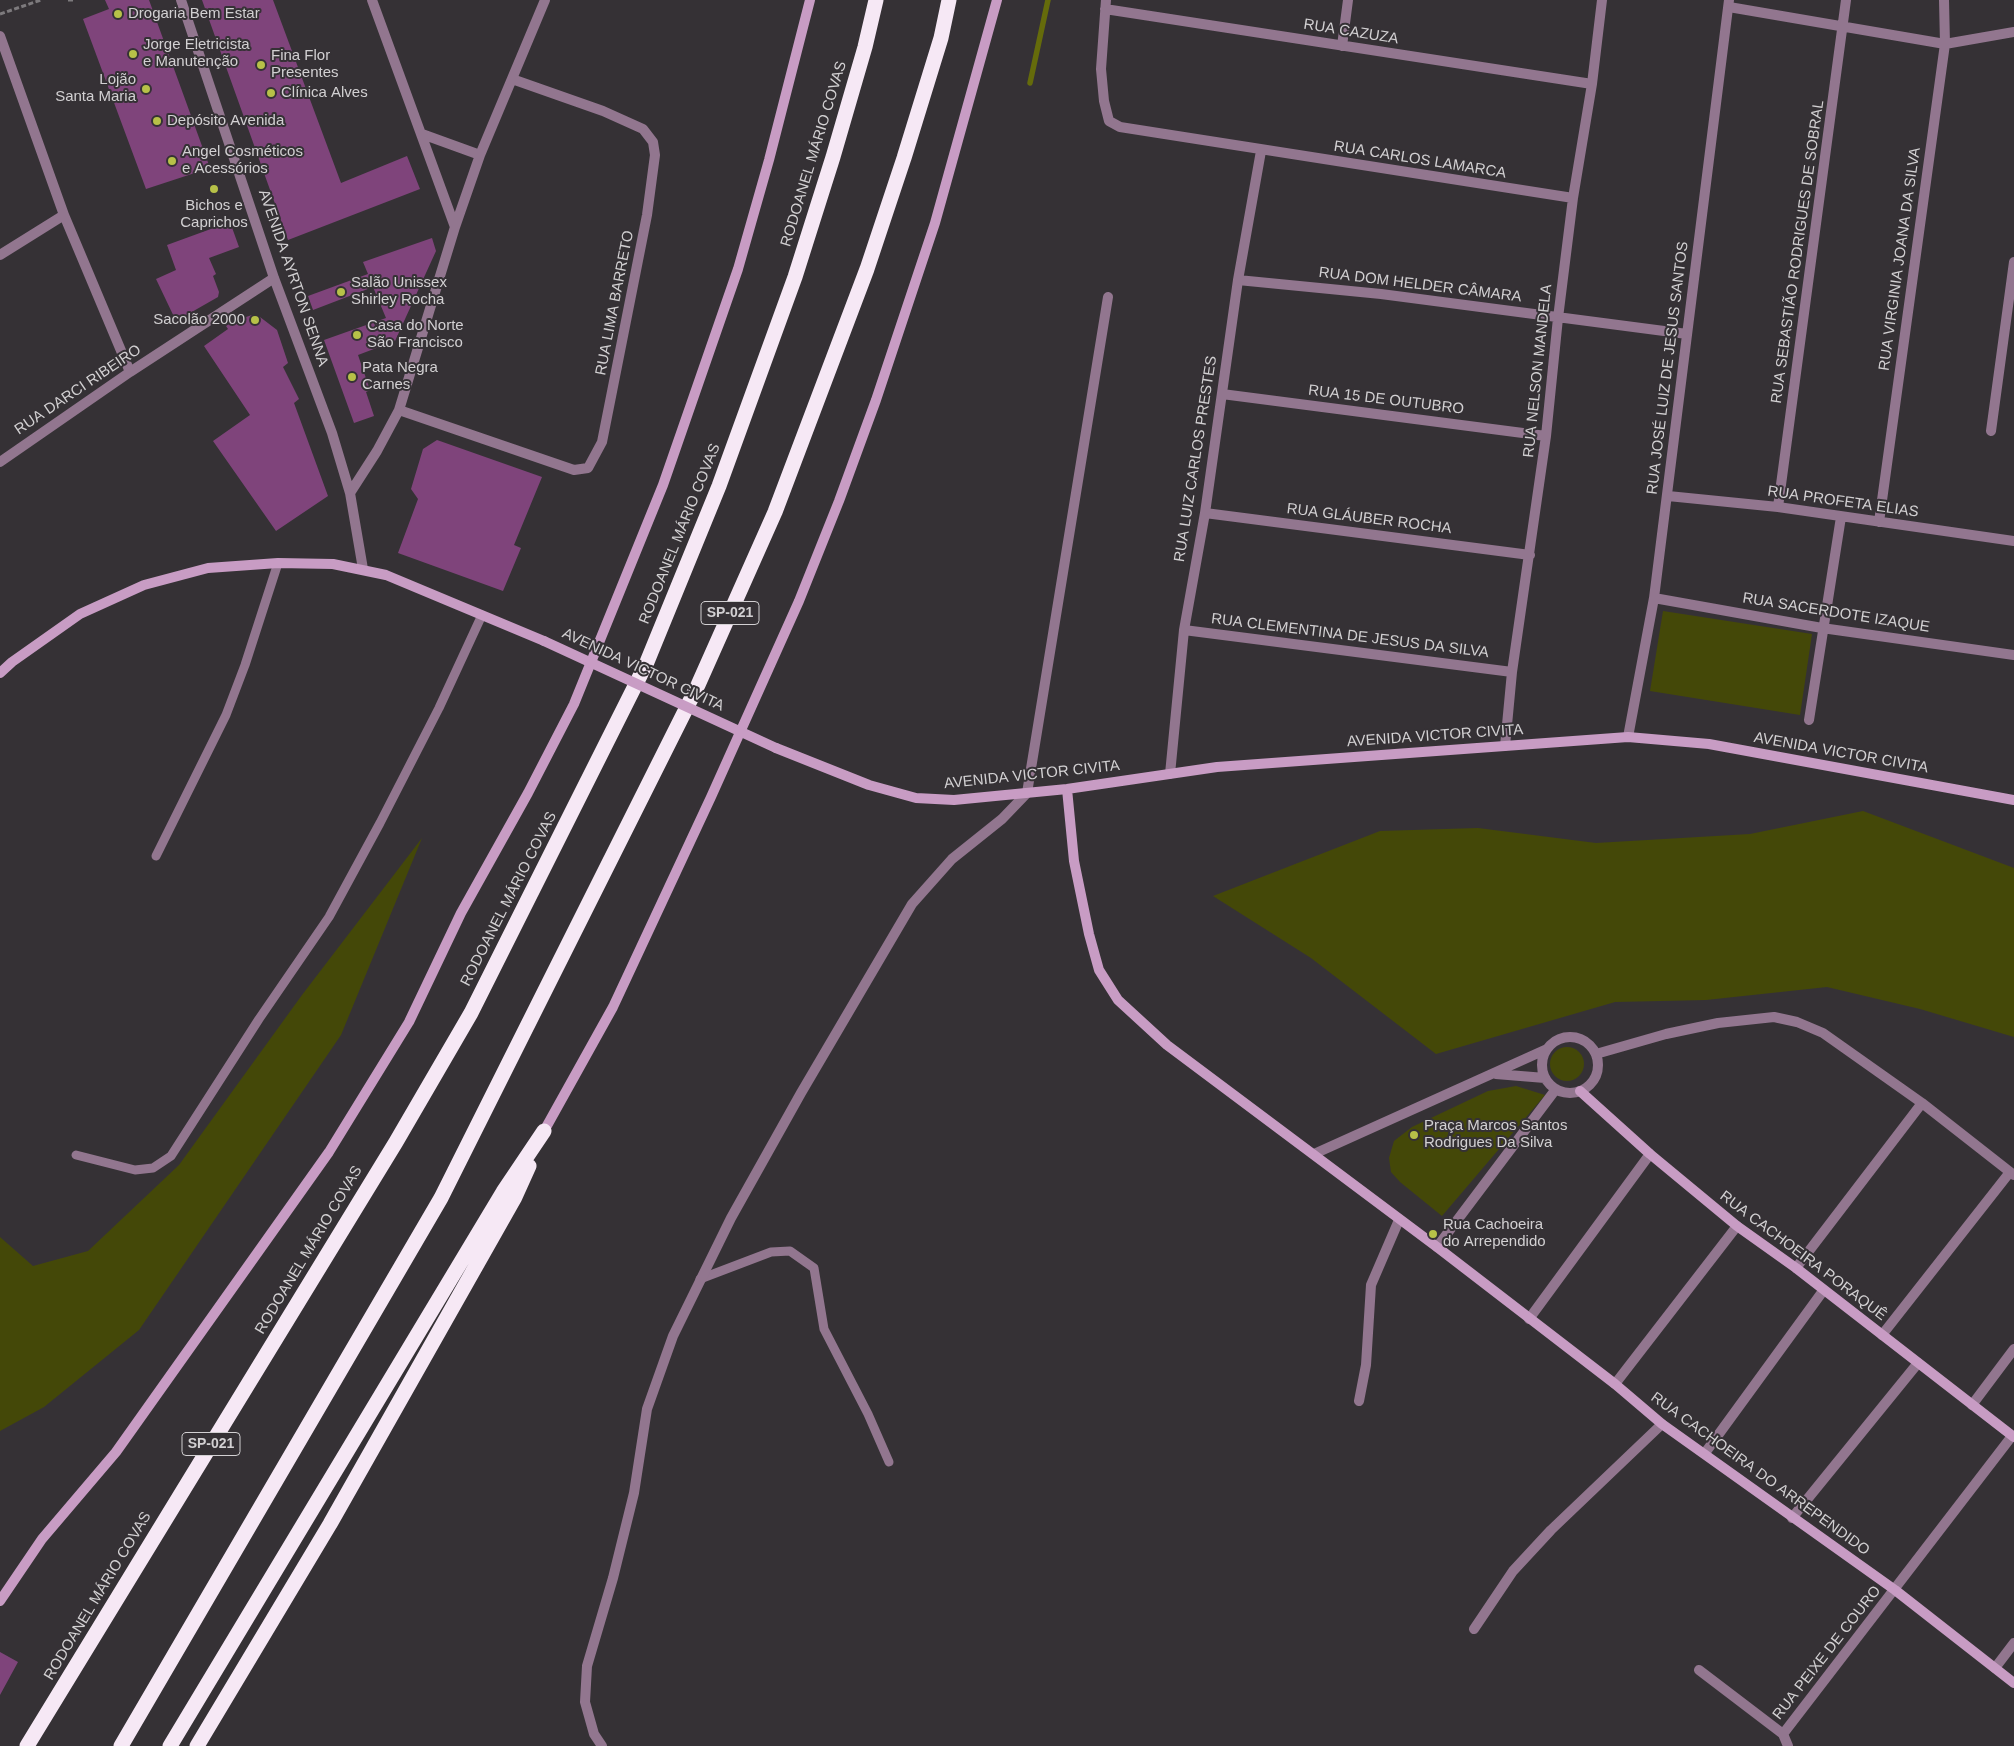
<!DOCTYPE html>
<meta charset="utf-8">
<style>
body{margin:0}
canvas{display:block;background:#353135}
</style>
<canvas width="2014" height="1746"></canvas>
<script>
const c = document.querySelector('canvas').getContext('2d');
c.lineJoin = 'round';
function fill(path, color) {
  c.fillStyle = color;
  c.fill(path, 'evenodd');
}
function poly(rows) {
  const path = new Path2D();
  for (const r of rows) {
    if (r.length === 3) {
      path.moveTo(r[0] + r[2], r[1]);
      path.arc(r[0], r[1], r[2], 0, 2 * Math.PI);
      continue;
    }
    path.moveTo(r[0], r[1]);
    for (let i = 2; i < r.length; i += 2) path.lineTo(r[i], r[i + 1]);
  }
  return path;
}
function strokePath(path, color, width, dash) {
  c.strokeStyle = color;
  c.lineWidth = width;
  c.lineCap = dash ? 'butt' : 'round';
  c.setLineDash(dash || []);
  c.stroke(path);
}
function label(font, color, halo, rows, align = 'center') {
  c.font = font + ' Arial,sans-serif';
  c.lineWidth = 4;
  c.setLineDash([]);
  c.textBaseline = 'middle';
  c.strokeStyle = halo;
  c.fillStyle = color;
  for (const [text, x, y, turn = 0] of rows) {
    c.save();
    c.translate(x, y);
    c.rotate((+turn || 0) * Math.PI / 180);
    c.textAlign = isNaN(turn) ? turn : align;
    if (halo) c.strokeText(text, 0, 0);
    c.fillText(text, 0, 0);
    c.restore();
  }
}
fill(poly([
 [1663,611,1812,634,1800,715,1650,691],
 [1863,811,2014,868,2014,1037,1920,1009,1827,987,1706,1000,1615,1002,1436,1054,1311,958,1213,896,1380,831,1478,828,1596,843,1750,834],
 [422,838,341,1035,139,1330,44,1407,0,1431,0,1237,33,1266,88,1251,179,1165,302,995],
 [1567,1064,17],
 [1516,1086,1545,1095,1442,1216,1400,1182,1391,1172,1389,1158,1394,1141,1412,1127,1488,1091]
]), '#444808');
strokePath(poly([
 [1030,83,1048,0]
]), '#656b0b', 5.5);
fill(poly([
 [105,0,149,0,210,168,146,189,83,19,109,9],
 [202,0,273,0,341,183,407,156,420,189,288,240],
 [230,222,239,247,209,258,216,274,213,276,219,292,218,297,176,321,156,279,176,270,167,245],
 [432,238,436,251,395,341,358,355,370,390,366,392,374,416,354,423,324,340,386,318,373,287,313,310,308,296,368,274,363,262],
 [252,315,260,317,277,330,288,363,283,367,299,399,294,403,328,496,276,531,213,441,250,415,204,346,228,329,226,326,234,321],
 [437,440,542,477,514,545,521,548,503,591,398,553,418,499,411,489,423,449],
 [0,1652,18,1662,0,1695]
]), '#7f447b');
strokePath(poly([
 [68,0,73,0],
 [0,14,41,0]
]), '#7d7a7d', 3, [5, 2.5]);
strokePath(poly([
 [156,856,226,715,245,665,278,563],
 [76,1155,135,1170,153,1168,171,1156,259,1019,329,917,380,823,439,708,482,615],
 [700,1279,771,1252,790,1251,814,1268,824,1329,868,1414,889,1462]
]), '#92768f', 9);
strokePath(poly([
 [181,0,274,278,332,433,350,493,363,569],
 [372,0,455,227],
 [1106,0,1101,69,1104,101,1109,121,1120,127,1573,198],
 [1729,7,1945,44,2014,32],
 [1105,9,1592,84],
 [0,36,64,215,130,372],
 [1342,46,1348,0],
 [422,134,480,155],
 [0,255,64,215],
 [1238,280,1381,294,1687,334],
 [1222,394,1546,436],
 [399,410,574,470,588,468,602,442,647,215,655,155,653,142,643,129,603,111,512,79],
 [1991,431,2014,262],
 [0,462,130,372,274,278],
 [350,493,377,451,399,410,455,227,480,155,545,0],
 [1668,496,1778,507,2014,541],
 [1778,507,1846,0],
 [1205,513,1530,555],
 [1879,522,1945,44,1944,0],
 [1654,598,1822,628,2014,655],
 [1184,630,1512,672],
 [1809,720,1841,517],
 [1628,737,1654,598,1729,0],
 [1505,746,1512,672,1546,436,1558,318,1573,198,1592,84,1602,0],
 [1170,774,1184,630,1205,513,1238,280,1261,151],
 [1570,1065,28],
 [1596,1054,1666,1034,1718,1023,1774,1017,1797,1022,1823,1033,1922,1103,2014,1175],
 [1496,1074,1545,1078],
 [1314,1154,1547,1049],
 [1437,1247,1556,1089],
 [1796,1268,1922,1103],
 [1529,1319,1650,1154],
 [1882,1335,2010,1172],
 [1615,1384,1737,1226],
 [1359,1401,1366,1365,1371,1285,1399,1220],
 [1972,1405,2014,1349],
 [1705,1453,1823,1291],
 [1792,1518,1918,1363],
 [1474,1629,1513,1571,1551,1530,1662,1424],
 [1995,1668,2014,1643],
 [1699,1670,1783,1734,2012,1436],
 [1783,1734,1788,1746],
 [602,1746,594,1734,585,1702,587,1666,613,1578,634,1493,647,1409,673,1336,731,1218,801,1093,912,904,952,859,1002,819,1027,793,1108,297]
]), '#92768f', 10);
strokePath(poly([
 [0,673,12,662,80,614,144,585,208,568,278,563,333,564,386,575,544,641],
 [776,748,869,785,916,798,954,800,1067,789,1217,767,1628,737,1709,744,2014,800],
 [1067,789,1074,861,1089,934,1099,970,1118,1000,1167,1045,1437,1247,1615,1384,1662,1424,1895,1590,2014,1683],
 [1580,1091,1650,1154,1737,1226,1796,1268,2014,1437],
 [544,1131,613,1007,711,797,799,601,839,501,876,400,935,223,997,0],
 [0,1601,42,1539,116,1452,329,1152,409,1022,461,913,528,793,574,704,663,485,738,269,769,160,810,0]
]), '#c89cc4', 10);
strokePath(poly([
 [27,1746,396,1142,471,1013,647,662,719,486,795,277,833,157,865,47,876,0],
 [121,1746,441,1198,698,685,775,512,867,269,904,158,941,38,949,0],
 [170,1746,503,1192,544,1131],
 [197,1746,330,1524,515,1197,529,1166]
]), '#f6e8f5', 15);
strokePath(poly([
 [544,641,776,748]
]), '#c89cc4', 10);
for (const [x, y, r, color] of [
 [118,14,5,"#b7c148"],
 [133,54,5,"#b7c148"],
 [261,65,5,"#b7c148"],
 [146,89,5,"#b7c148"],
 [271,93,5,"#b7c148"],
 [157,121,5,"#b7c148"],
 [172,161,5,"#b7c148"],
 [214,189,5,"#b7c148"],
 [341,292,5,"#b7c148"],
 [255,320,5,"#b7c148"],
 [357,335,5,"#b7c148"],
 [352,377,5,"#b7c148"],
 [1414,1135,5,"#b7c148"],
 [1433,1234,5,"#b7c148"]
]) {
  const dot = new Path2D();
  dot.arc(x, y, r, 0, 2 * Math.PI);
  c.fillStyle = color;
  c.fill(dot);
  strokePath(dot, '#353135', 2);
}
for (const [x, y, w] of [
 [730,613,58],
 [211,1444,58]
]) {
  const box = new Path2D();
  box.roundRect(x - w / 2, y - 11.5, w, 23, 4);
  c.fillStyle = '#353135';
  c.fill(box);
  strokePath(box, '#d2d0d2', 1);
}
label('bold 14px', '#d2d0d2', null, [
 ["SP-021",730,613],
 ["SP-021",211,1444]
]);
label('15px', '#d2d0d2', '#353135', [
 ["Drogaria Bem Estar",128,14],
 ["Jorge Eletricista",143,45],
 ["e Manutenção",143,62],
 ["Fina Flor",271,56],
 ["Presentes",271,73],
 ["Lojão",136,80,"right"],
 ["Santa Maria",136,97,"right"],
 ["Clínica Alves",281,93],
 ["Depósito Avenida",167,121],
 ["Angel Cosméticos",182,152],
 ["e Acessórios",182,169],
 ["Bichos e",214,206,"center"],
 ["Caprichos",214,223,"center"],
 ["Salão Unissex",351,283],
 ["Shirley Rocha",351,300],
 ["Sacolão 2000",245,320,"right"],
 ["Casa do Norte",367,326],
 ["São Francisco",367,343],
 ["Pata Negra",362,368],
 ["Carnes",362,385],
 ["Praça Marcos Santos",1424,1126],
 ["Rodrigues Da Silva",1424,1143],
 ["Rua Cachoeira",1443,1225],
 ["do Arrependido",1443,1242]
], 'left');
label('15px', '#d2d0d2', '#353135', [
 ["RUA CAZUZA",1351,32,9],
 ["RODOANEL MÁRIO COVAS",814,154,-73],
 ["RUA CARLOS LAMARCA",1420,160,9],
 ["RUA SEBASTIÃO RODRIGUES DE SOBRAL",1798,252,-82],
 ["RUA VIRGINIA JOANA DA SILVA",1900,259,-82],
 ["AVENIDA AYRTON SENNA",293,278,71],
 ["RUA DOM HELDER CÂMARA",1420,285,7],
 ["RUA LIMA BARRETO",615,303,-79],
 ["RUA JOSÉ LUIZ DE JESUS SANTOS",1668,368,-83],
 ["RUA NELSON MANDELA",1538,371,-84],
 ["RUA DARCI RIBEIRO",78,390,-34],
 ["RUA 15 DE OUTUBRO",1386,400,7],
 ["RUA LUIZ CARLOS PRESTES",1196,459,-81],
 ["RUA PROFETA ELIAS",1843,502,8],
 ["RUA GLÁUBER ROCHA",1369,519,7],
 ["RODOANEL MÁRIO COVAS",680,534,-68],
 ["RUA SACERDOTE IZAQUE",1836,613,9],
 ["RUA CLEMENTINA DE JESUS DA SILVA",1350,636,7],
 ["AVENIDA VICTOR CIVITA",643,670,25],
 ["AVENIDA VICTOR CIVITA",1435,736,-4],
 ["AVENIDA VICTOR CIVITA",1841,753,10],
 ["AVENIDA VICTOR CIVITA",1032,775,-6],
 ["RODOANEL MÁRIO COVAS",509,899,-63],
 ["RODOANEL MÁRIO COVAS",309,1250,-59],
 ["RUA CACHOEIRA PORAQUÊ",1803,1256,37],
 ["RUA CACHOEIRA DO ARREPENDIDO",1760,1474,36],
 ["RODOANEL MÁRIO COVAS",98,1596,-59],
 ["RUA PEIXE DE COURO",1827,1653,-52]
]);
</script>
